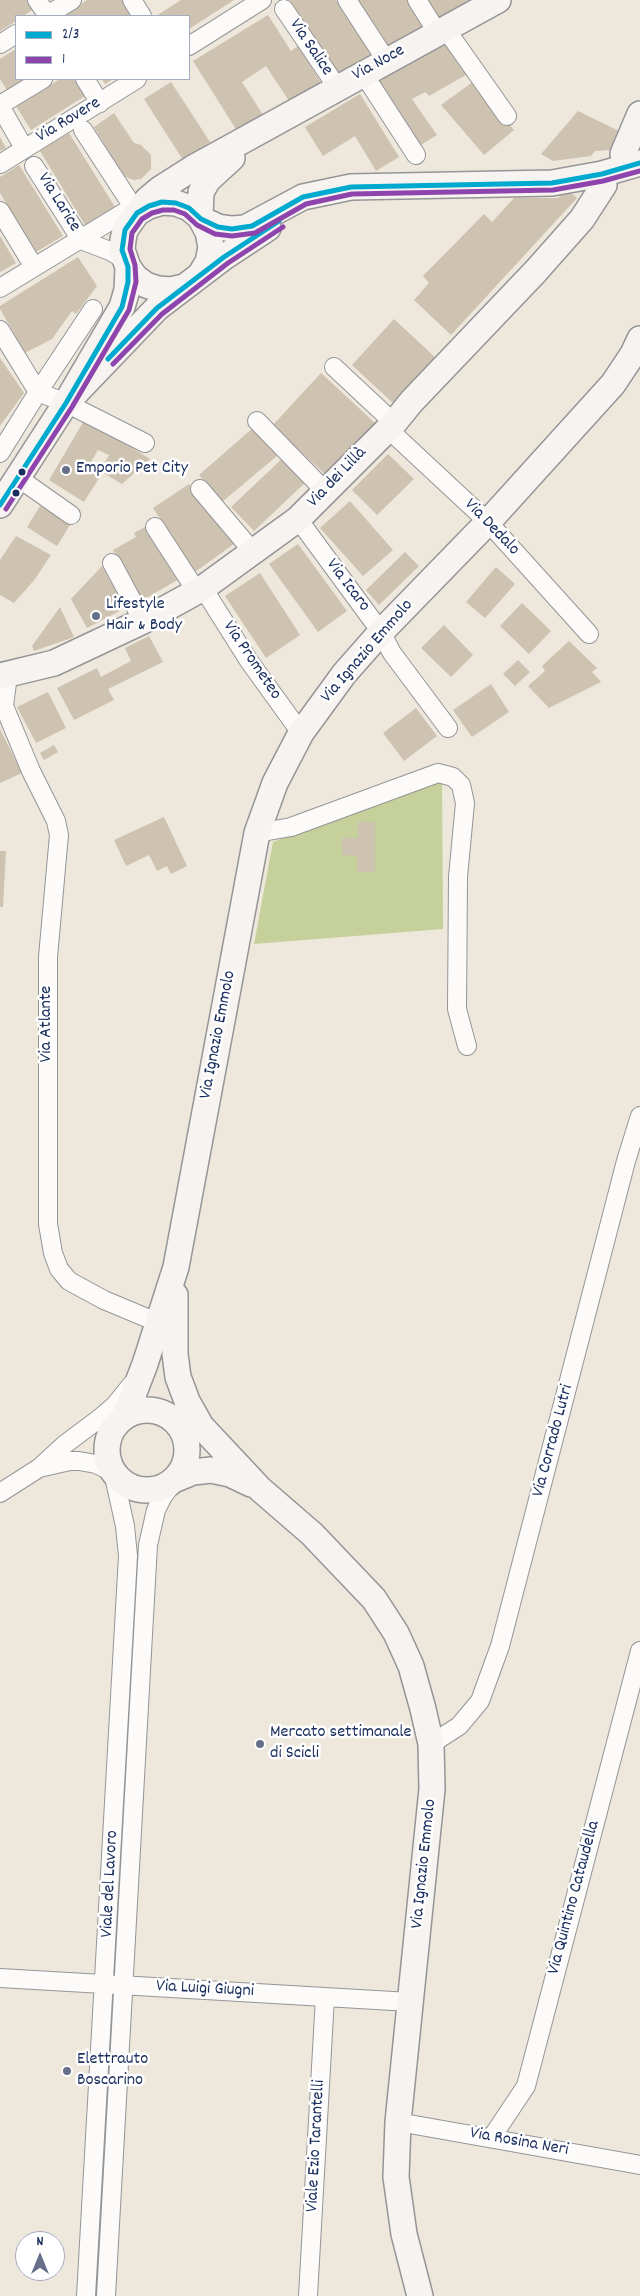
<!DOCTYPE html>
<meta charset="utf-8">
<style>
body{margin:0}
#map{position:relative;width:640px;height:2296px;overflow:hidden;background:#eee7dc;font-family:Dekko,sans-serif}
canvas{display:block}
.legend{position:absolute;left:15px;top:15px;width:175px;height:65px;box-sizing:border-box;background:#fff;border:1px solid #a4acbf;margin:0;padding:6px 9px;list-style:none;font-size:15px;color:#1b2f5e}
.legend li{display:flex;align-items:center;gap:10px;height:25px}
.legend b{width:25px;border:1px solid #a4acbf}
.north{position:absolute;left:15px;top:2231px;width:50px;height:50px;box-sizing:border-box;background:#fff;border:1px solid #a4acbf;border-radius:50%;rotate:0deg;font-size:14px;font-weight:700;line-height:20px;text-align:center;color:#1b2f5e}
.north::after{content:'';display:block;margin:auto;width:18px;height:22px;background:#656f8a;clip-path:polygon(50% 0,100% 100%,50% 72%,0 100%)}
</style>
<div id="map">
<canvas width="640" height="2296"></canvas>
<ul class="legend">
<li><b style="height:6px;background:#00a9ce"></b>2/3</li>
<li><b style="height:6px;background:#8e44ad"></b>1</li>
</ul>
<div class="north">N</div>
</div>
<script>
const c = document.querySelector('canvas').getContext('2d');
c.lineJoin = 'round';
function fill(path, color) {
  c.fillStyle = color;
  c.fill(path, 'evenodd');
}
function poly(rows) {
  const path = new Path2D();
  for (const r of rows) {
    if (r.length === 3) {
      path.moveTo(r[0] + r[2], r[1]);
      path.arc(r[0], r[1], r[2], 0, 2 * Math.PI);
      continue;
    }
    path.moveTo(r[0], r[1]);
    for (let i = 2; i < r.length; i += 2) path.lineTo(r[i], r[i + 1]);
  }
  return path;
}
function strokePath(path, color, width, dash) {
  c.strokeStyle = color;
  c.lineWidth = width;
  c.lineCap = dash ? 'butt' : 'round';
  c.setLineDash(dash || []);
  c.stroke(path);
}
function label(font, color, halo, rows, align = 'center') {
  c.font = font + ' Dekko,sans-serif';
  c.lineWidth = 5;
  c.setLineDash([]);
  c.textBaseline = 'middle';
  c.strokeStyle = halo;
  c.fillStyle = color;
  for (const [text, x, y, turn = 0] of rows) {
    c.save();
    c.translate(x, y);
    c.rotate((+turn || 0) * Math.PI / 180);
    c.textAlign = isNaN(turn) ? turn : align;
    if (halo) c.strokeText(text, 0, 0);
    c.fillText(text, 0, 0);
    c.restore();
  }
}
fill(poly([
 [442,779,443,929,254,944,273,842]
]), '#c6d09a');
fill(poly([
 [0,0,27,0,34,9,23,16,16,16,16,21,0,31],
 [87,0,124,0,133,13,127,16,63,16],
 [181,0,234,0,189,29,189,16,156,16],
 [290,0,336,0,372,53,339,75],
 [357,0,407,0,426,29,390,49],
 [428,0,477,0,442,21],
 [268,15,291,51,298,46,322,84,291,104,266,66,242,82,265,118,239,134,193,61],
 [448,39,471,72,429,96,425,92,412,99,437,135,421,145,376,80],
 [16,49,16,79,24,79,7,90,0,79,0,59],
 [60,79,74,79,85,96,31,130,16,106],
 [102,79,113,79,105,84],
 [474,81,514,130,484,155,441,105],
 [171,82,210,142,183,160,144,99],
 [360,94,399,157,376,171,355,136,323,156,305,127],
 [578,111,619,131,610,150,595,151,591,156,553,161,541,154],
 [114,113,134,143,141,145,151,155,151,169,141,179,134,180,120,175,115,162,94,127],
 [69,133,115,207,85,225,40,151],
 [0,137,6,148,0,151],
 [19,165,63,236,36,252,0,193,0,177],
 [566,189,577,198,451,335,414,300,429,283,423,276,484,214,492,222,514,198,558,198],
 [0,236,16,263,0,272],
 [78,257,97,286,76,314,72,311,52,339,25,353,0,309,0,306],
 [394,319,439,361,396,406,352,365],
 [0,358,24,393,0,426],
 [321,373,375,423,327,476,272,426],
 [85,419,150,459,122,484,100,471,109,455,98,450,89,465,101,475,84,502,49,480],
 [254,427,278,455,222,502,199,475],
 [388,454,414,479,377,515,352,490],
 [286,455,309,479,254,531,231,507],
 [189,484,238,541,195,572,153,508],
 [350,501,393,550,363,576,320,528],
 [40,506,70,525,57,546,27,527],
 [147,526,179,579,143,600,113,550,136,537,134,533],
 [16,536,51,555,35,579,14,603,0,595,0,560],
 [298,544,347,611,318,632,269,564],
 [405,552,419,566,379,605,366,590],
 [102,566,125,608,87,628,71,599],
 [496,567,515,584,485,618,466,602],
 [260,573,300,635,266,658,225,596],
 [522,603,551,631,529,654,500,626],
 [60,607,74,637,34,651,32,646],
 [444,625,473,655,451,677,421,648],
 [149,636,163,662,108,689,114,700,74,720,57,688,97,668,101,677,131,661,125,648],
 [569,641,597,668,592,672,601,682,549,708,528,686,545,671,542,666],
 [518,660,530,672,515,686,503,674],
 [491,684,509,712,472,737,453,710],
 [48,692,66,728,36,743,17,707],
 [416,708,437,736,404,761,383,733],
 [0,729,22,773,0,783],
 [54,745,58,752,44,760,40,753],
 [164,817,187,866,171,874,167,866,157,871,149,855,126,866,114,840],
 [358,822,375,822,375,872,357,872,357,856,342,855,342,838,358,838],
 [0,851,6,851,3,907,0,907]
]), '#cec2b1');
const street = poly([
 [37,0,48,16],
 [132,0,142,16],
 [347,0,386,60],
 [417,0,437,32],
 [284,9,337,87],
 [46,16,72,0],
 [445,28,507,116],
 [0,44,16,34],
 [189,46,262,0],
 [363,73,416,155],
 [85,79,100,103],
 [0,105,43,79],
 [0,106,24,148],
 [83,130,137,213],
 [0,164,137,79],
 [34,166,81,240,110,251,125,260],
 [0,211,34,267],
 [0,288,133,207],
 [0,330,38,392],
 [334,367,394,423],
 [38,392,66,403,145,443],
 [257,421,325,491],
 [387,428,488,522,589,634],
 [0,453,38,392,93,309],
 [17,477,71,515],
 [200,489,254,553],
 [298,519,381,632,392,653,448,728],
 [155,527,197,592],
 [112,563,143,621],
 [203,588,249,661,301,733],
 [8,675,4,706,31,771,56,821,59,835,48,957,48,1224,53,1253,59,1269,69,1281,104,1300,159,1323],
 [257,833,291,827,438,773,453,777,461,785,465,803,458,877,457,1009,467,1046],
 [39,1468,70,1461,79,1461,96,1464,113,1472,125,1526,128,1556,86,2296],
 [0,1493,39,1468,64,1445,100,1418,115,1405,132,1384],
 [431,1744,459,1726,480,1701,500,1646,626,1161,640,1116],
 [0,1978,410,2002],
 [398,2122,640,2165],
 [492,2137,526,2086,640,1651],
 [106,2296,148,1545,156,1510,163,1496,176,1479],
 [308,2296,325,1997]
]);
const secondary = poly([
 [623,154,640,114],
 [137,213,147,200,160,189,193,168,498,0],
 [200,217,201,192,208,180,232,158],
 [201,219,218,227,232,229,245,228,303,197,351,187,552,183,602,174,640,163],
 [184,287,171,290,158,289,146,285,135,277,128,267,122,250,123,240,125,230,137,213,149,206,162,202,176,203,189,208,200,217,208,232,211,247,208,262,200,275],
 [66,403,157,308,224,257,268,228],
 [0,505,66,403,122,307,127,290,128,267],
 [0,676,54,663,143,621,203,588,298,519,394,423,412,401,535,272,582,219,604,185],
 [175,1295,175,1354,178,1377,187,1401,201,1426,260,1489,312,1534,374,1599,396,1633,411,1666,423,1709,431,1744,432,1789,398,2122,396,2177,404,2234,420,2296],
 [147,1450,40],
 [125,1416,145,1364,176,1267,257,833,275,783,301,733,344,674,381,632,488,522,613,384,633,354,640,339],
 [176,1479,193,1472,211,1470,230,1474,251,1484]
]);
strokePath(street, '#959597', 20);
strokePath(secondary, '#959597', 28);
strokePath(street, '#fcfbfa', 18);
strokePath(secondary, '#f7f3f0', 25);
strokePath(poly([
 [108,359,157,308,224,257,279,221],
 [0,505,66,403,122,307,128,282,128,267,122,250,125,230,137,213,149,206,162,202,176,203,189,208,201,219,218,227,232,229,252,226,303,197,351,187,552,183,602,174,640,163]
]), '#00a9ce', 5);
strokePath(poly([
 [113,364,162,314,228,263,283,227],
 [6,509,72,407,129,310,136,282,135,265,130,249,132,233,142,219,152,213,163,210,174,210,185,214,197,225,215,234,232,236,255,233,306,204,352,194,553,190,603,181,640,171]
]), '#8e44ad', 5);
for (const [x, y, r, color] of [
 [66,470,5,"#656f8a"],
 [22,472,4.5,"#1b2f5e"],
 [16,493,4.5,"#1b2f5e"],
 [96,616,5,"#656f8a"],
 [260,1744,5,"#656f8a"],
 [67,2071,5,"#656f8a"]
]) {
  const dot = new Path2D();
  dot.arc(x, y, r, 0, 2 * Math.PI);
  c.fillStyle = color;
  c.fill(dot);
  strokePath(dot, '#fff', 2);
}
label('18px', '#1b2f5e', '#fff', [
 ["Via Salice",310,48,56],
 ["Via Noce",379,64,-29],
 ["Via Rovere",69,121,-31],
 ["Via Larice",58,203,58],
 ["Via dei Lillà",338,478,-46],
 ["Via Dedalo",491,528,46],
 ["Via Icaro",347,586,53],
 ["Via Ignazio Emmolo",368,652,-49],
 ["Via Prometeo",251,661,56],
 ["Via Atlante",48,1024,-90],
 ["Via Ignazio Emmolo",219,1035,-79],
 ["Via Corrado Lutri",554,1441,-75],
 ["Via Ignazio Emmolo",425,1864,-84],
 ["Viale del Lavoro",111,1884,-87],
 ["Via Quintino Cataudella",575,1898,-75],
 ["Via Luigi Giugni",205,1990,3],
 ["Via Rosina Neri",519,2143,10],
 ["Viale Ezio Tarantelli",317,2146,-87]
]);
label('18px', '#1b2f5e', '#fff', [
 ["Emporio Pet City",76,470],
 ["Lifestyle",106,606],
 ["Hair & Body",106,627],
 ["Mercato settimanale",270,1734],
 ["di Scicli",270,1755],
 ["Elettrauto",77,2061],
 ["Boscarino",77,2082]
], 'left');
</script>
